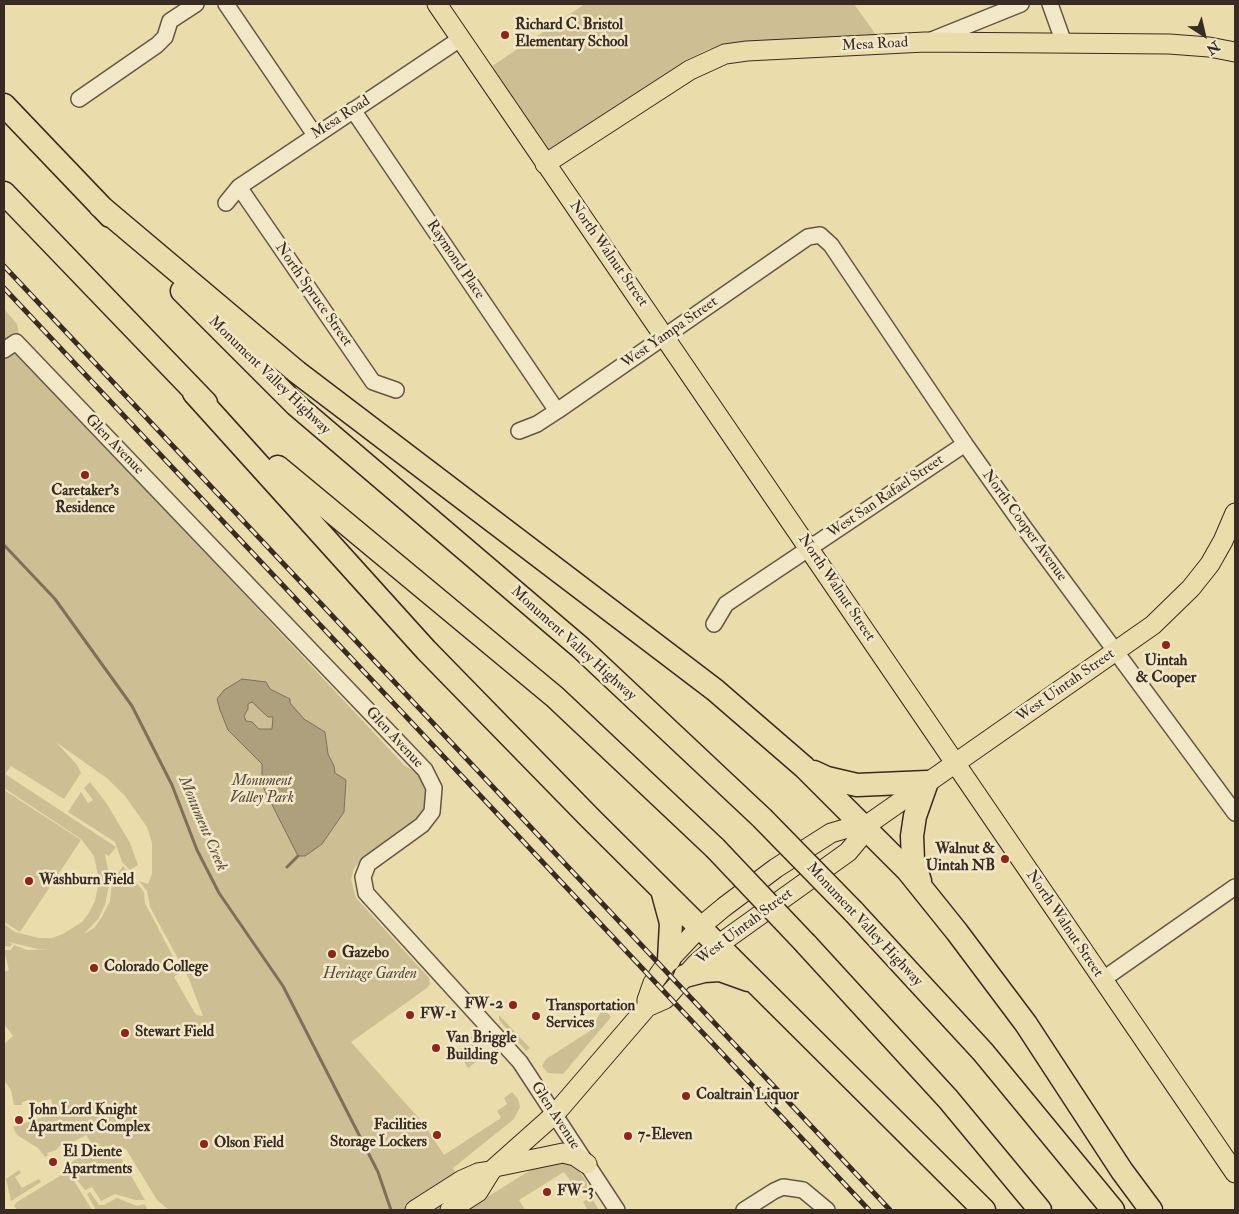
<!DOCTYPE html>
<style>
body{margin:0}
#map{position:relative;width:1239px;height:1214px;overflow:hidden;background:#ebdcab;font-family:"IM FELL Double Pica",serif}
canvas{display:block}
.frame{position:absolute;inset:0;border:5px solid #382b24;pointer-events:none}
.north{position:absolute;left:1179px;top:10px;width:50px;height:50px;-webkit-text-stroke:4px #f2e8c8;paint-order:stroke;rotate:145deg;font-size:14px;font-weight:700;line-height:20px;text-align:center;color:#382b24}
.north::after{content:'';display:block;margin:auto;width:18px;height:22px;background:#382b24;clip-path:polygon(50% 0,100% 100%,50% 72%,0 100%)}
</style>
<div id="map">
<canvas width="1239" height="1214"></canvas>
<div class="frame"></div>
<div class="north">N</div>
</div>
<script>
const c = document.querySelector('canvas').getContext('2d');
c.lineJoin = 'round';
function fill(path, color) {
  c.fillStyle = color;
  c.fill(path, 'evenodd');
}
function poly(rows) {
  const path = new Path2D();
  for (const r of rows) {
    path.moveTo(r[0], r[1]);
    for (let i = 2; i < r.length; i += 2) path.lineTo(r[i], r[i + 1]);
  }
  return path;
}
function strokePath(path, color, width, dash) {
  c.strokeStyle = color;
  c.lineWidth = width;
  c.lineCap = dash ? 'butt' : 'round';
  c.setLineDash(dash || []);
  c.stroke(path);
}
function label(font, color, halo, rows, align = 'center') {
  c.font = font + ' "IM FELL Double Pica",serif';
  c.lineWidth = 5;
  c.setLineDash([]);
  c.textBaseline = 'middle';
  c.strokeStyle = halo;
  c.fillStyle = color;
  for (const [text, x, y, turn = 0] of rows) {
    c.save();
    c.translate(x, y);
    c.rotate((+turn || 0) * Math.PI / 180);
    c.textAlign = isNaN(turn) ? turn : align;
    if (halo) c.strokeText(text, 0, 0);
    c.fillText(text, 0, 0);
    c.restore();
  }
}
fill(poly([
 [585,4,854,4,879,39,734,43,709,49,686,60,548,151,492,66],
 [4,309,17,324,23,358,404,765,420,775,428,791,425,809,418,819,362,860,354,868,351,879,356,898,429,978,430,984,427,988,351,1042,424,1124,444,1155,501,1118,497,1111,507,1104,504,1098,512,1092,518,1099,520,1107,514,1119,453,1168,476,1204,545,1161,572,1161,586,1181,588,1189,580,1194,564,1172,519,1200,525,1210,169,1210,157,1200,126,1149,120,1149,118,1153,145,1200,135,1200,115,1194,101,1201,92,1187,85,1190,66,1166,94,1147,86,1135,69,1144,67,1142,64,1142,56,1150,47,1153,48,1155,45,1157,38,1148,17,1135,13,1127,55,1113,51,1099,32,1104,28,1100,22,1102,22,1105,14,1105,11,1090,4,1080,4,1044,13,1036,4,1024,4,972,9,970,4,950,11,950,14,945,27,950,53,949,38,949,9,942,12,944,10,947,4,946,4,924,15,932,39,938,52,938,63,934,82,922,89,913,95,901,99,880,94,856,81,839,4,788],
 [56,742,108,779,125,796,147,827,152,843,152,874,148,884,139,881,147,891,150,907,189,979,203,1016,196,1015,174,977,181,972,145,903,144,892,123,866,112,882,110,901,102,917,94,928,84,934,98,919,105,905,110,880,105,854,109,856,116,847,5,774,11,766,64,799,81,773,77,765],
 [90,782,107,804,130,843,138,865,130,870,122,862,115,842,68,812,81,792,88,803,93,800,84,788],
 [4,790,81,840,20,932,4,922],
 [603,1008,611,1017,563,1074,548,1073,542,1066,546,1059,590,1031],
 [499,1015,530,1048,526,1051,499,1020],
 [473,1036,487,1053,468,1068,457,1051,468,1044,465,1039],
 [19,1170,21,1173,15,1177,22,1188,39,1179,41,1182,11,1201,6,1179],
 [68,1171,92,1210,17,1210,14,1206,17,1202],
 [90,1192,99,1205,104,1205,117,1198,137,1206,144,1204,147,1208,144,1210,96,1210,87,1194],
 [591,1197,599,1210,588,1210,583,1202]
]), '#cdbe94');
const water = poly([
 [242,679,266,682,270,689,290,699,290,703,304,719,325,732,328,754,334,766,335,773,346,780,344,812,322,844,305,856,298,856,262,785,262,764,228,730,220,710,217,699,224,690,242,679],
 [252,702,268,717,273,717,272,729,259,729,252,722,246,721,244,716,248,709,248,704,252,702]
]);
fill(water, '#aea07d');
strokePath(water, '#7f7159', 1);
strokePath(poly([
 [4,545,55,599,132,706,172,785,197,850,219,893,283,986,378,1172,391,1210],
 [287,867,298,856]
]), '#7f7159', 3);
const minor = poly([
 [226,4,315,135],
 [1050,4,1064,43],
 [929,41,1021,4],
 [79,99,157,45,165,37,170,21,196,4],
 [353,110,557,411],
 [239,187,373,382,396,390],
 [226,203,239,187,460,39],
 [4,350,16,342,425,770,434,788,432,812,422,825,368,864,363,877,366,893,520,1062,617,1210],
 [519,431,537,424,557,411,808,237,820,235,831,245,965,444,1023,526,1235,813],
 [714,624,726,604,965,444],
 [1102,980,1235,887],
 [744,1210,774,1191,783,1187,803,1190,827,1210]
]);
const major = poly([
 [437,4,1235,1173],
 [545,164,690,70,725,54,747,51,925,42,1169,44,1209,47,1235,52],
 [647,1007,647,1000,653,983,669,960,700,927,724,907,776,868,831,833,848,828,864,827,1153,625,1191,588,1210,564,1223,541,1235,513],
 [500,1166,563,1153,575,1156,587,1164],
 [415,1210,462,1180,478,1173,491,1171],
 [450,1210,478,1192,491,1171,555,1114,647,1007,665,999,696,964,718,945,848,852,858,840,864,827]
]);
const highway = poly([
 [4,105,110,216],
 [4,193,206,403],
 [100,206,297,372,715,690,804,767,908,871,957,932,1026,1024,1122,1171,1151,1210],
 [182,291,296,405,581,648,762,818],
 [194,393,426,650,590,818,984,1210],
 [278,467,555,697,715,848],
 [814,772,827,778,857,785,927,782,915,816,912,836,913,860,920,881],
 [662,890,671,923,669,960],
 [853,911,983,1052,1113,1210],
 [806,944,948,1099,1040,1210],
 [685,976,704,971,720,970,748,980]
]);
strokePath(minor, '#655746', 18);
strokePath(major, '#382b24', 21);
strokePath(highway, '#382b24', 25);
strokePath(minor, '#f2e8c8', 15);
strokePath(major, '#ebdcab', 19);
strokePath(highway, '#ebdcab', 22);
const rail = poly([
 [4,266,890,1210],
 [4,288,869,1210]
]);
strokePath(rail, '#382b24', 5);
strokePath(rail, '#f2e8c8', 3, [9]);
const highwayBridge = poly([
 [762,818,853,911],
 [715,848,806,944]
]);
strokePath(highwayBridge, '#382b24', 25, []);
strokePath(highwayBridge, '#ebdcab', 22);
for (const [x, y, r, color] of [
 [505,35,5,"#8f2418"],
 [85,475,5,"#8f2418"],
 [1166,645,5,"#8f2418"],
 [1005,859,5,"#8f2418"],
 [29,881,5,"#8f2418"],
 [332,954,5,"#8f2418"],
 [94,968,5,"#8f2418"],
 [513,1005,5,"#8f2418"],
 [410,1015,5,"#8f2418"],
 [536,1016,5,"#8f2418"],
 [125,1033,5,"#8f2418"],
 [436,1048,5,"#8f2418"],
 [686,1096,5,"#8f2418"],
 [19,1120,5,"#8f2418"],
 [437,1135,5,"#8f2418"],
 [628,1136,5,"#8f2418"],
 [204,1144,5,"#8f2418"],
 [53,1162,5,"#8f2418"],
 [547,1192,5,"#8f2418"]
]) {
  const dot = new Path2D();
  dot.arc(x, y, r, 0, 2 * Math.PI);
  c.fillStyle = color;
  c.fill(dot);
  strokePath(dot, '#f2e8c8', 2);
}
label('bold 15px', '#382b24', '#f2e8c8', [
 ["Richard C. Bristol",515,26],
 ["Elementary School",515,43],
 ["Caretaker's",85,492,"center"],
 ["Residence",85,509,"center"],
 ["Uintah",1166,662,"center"],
 ["& Cooper",1166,679,"center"],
 ["Walnut &",995,850,"right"],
 ["Uintah NB",995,867,"right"],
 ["Washburn Field",39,881],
 ["Gazebo",342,954],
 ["Colorado College",104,968],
 ["FW-2",503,1005,"right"],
 ["Transportation",546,1007],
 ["Services",546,1024],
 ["FW-1",420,1015],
 ["Stewart Field",135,1033],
 ["Van Briggle",446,1039],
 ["Building",446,1056],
 ["Coaltrain Liquor",696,1096],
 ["John Lord Knight",29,1111],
 ["Apartment Complex",29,1128],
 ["Facilities",427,1126,"right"],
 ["Storage Lockers",427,1143,"right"],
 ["7-Eleven",638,1136],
 ["Olson Field",214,1144],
 ["El Diente",63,1153],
 ["Apartments",63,1170],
 ["FW-3",557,1192]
], 'left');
label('15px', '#382b24', '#f2e8c8', [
 ["Mesa Road",875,45,-3],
 ["Mesa Road",341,118,-33],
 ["North Walnut Street",608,254,55],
 ["Raymond Place",455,260,56],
 ["North Spruce Street",313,295,55],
 ["West Yampa Street",670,333,-35],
 ["Monument Valley Highway",269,376,44],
 ["Glen Avenue",114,445,46],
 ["West San Rafael Street",886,497,-34],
 ["North Cooper Avenue",1024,526,54],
 ["North Walnut Street",836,588,56],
 ["Monument Valley Highway",573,644,42],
 ["West Uintah Street",1066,686,-35],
 ["Glen Avenue",394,738,47],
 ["North Walnut Street",1064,924,56],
 ["Monument Valley Highway",864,925,47],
 ["West Uintah Street",745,927,-37],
 ["Glen Avenue",555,1116,57]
]);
label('italic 15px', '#56483a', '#f2e8c8', [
 ["Monument",262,782],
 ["Valley Park",262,799],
 ["Heritage Garden",370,975]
]);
label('italic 16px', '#5b4e3f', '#f2e8c8', [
 ["Monument Creek",202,824,67]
]);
</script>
